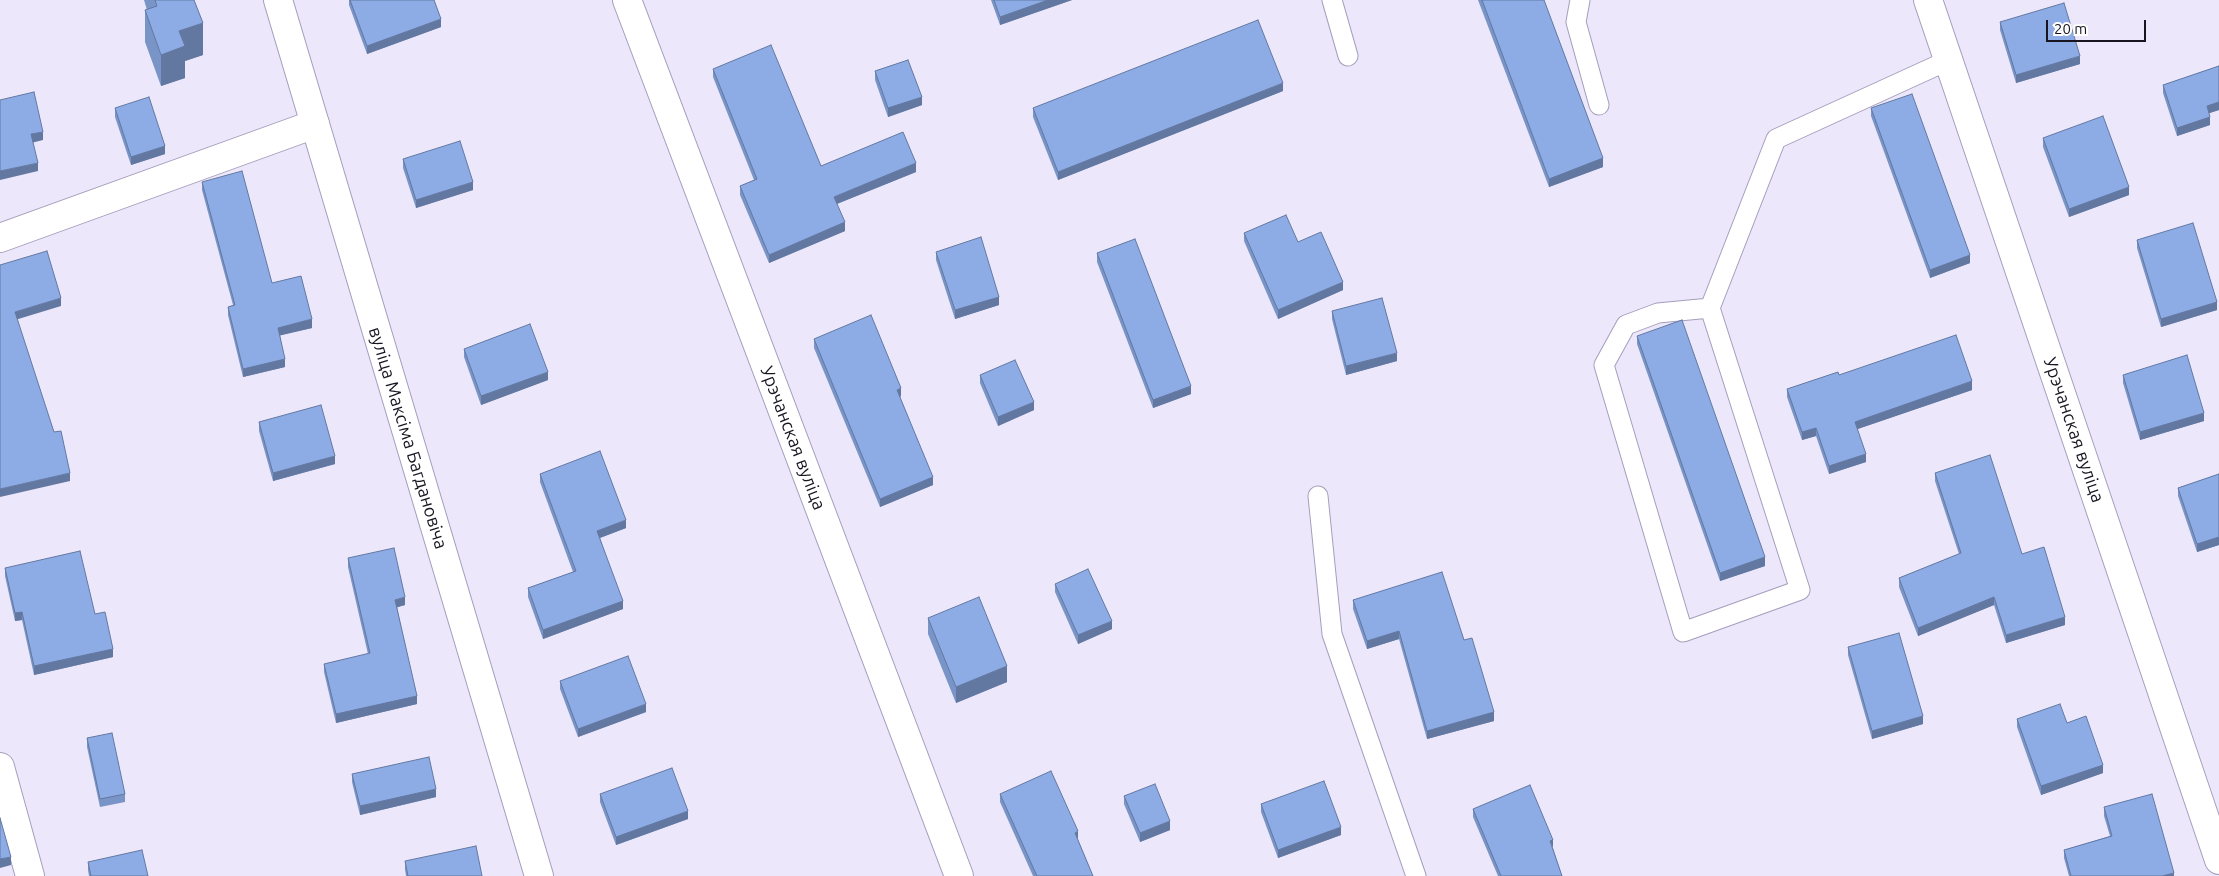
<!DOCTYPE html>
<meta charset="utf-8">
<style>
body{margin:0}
#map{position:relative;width:2219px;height:876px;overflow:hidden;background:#ece7fa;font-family:Ubuntu,sans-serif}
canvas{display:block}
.scale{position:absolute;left:2046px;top:20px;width:100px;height:22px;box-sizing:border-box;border:2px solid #181520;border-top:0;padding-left:6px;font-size:15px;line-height:18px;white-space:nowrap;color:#181520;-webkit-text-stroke:4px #fff;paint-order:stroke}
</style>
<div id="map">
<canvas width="2219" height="876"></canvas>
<div class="scale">20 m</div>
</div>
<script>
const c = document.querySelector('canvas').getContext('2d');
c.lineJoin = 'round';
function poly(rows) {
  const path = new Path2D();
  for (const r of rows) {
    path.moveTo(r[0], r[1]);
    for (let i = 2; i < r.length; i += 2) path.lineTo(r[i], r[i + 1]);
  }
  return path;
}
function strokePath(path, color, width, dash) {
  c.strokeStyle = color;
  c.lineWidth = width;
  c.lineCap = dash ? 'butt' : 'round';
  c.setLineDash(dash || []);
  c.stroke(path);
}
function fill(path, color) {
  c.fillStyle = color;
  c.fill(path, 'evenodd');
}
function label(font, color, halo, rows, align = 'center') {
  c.font = font + ' Ubuntu,sans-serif';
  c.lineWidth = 5;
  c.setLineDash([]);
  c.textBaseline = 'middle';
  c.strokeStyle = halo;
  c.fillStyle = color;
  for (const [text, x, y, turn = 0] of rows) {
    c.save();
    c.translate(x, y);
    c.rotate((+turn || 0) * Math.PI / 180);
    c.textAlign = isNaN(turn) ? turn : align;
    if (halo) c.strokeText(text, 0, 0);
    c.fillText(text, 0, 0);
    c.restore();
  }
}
const lane = poly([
 [1332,0,1348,56],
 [1580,0,1576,22,1599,105],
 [1710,308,1658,313,1626,325,1604,365,1683,632,1800,590,1710,308,1776,139,1949,60],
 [1318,496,1332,634,1416,876]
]);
const street = poly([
 [627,0,959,876],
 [1928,0,2219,860],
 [0,238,315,124],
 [0,767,30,876]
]);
const secondary = poly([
 [278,0,539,876]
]);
strokePath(lane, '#a59ebc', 21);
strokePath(street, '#a59ebc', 30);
strokePath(secondary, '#a59ebc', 30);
strokePath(lane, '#fff', 19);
strokePath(street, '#fff', 28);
strokePath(secondary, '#fff', 28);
fill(poly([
 [144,0,194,0,203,55,185,61,185,78,161,86,145,42,145,10,147,10],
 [349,0,434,0,441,27,367,54,349,5],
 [991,0,1072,0,1000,25],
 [1478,0,1544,0,1603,167,1549,187],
 [2000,22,2080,64,2016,83,2000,30],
 [2219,66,2219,110,2209,113,2210,125,2177,136,2163,93,2163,85],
 [713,69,821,166,916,172,837,204,845,231,769,263,740,195,740,186,754,180,713,77],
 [875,71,922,105,888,117,875,80],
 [1283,91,1058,180,1033,117,1033,108],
 [115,108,165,154,131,165,115,117],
 [1871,108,1970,263,1930,278,1871,116],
 [2043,138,2129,195,2069,217,2043,147],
 [403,159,473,190,416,208,403,168],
 [202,182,272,283,312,328,280,335,285,367,243,377,228,315,228,307,233,305,202,190],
 [1244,233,1298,242,1343,290,1278,319,1244,241],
 [2137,240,2217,310,2161,327,2137,248],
 [936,252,999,305,955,319,936,260],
 [1097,253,1191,394,1153,408,1097,262],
 [1332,311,1397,361,1346,375,1332,319],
 [1637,336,1765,566,1720,581,1637,344],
 [814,339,901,396,900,397,933,485,880,507,814,348],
 [464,349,548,380,481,405,464,357],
 [980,375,1034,410,998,426,980,383],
 [2123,375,2204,421,2140,440,2123,383],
 [1787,389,1972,390,1857,429,1866,462,1829,474,1816,436,1802,440,1787,397],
 [259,422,335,464,273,481,259,431],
 [1935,473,2022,554,2065,625,2006,643,1994,605,1918,636,1899,587,1899,578,1959,554,1935,481],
 [540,474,626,528,600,538,623,609,543,639,528,597,528,588,573,572,540,482],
 [2219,474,2219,545,2197,552,2178,496,2178,488],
 [348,558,405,605,397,607,417,704,336,723,324,672,324,664,368,654,348,567],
 [5,568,95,614,113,657,34,675,22,620,15,621,5,576],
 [1055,584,1112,629,1078,644,1055,592],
 [1353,600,1464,640,1494,721,1427,739,1399,639,1367,649,1353,609],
 [928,618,1007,682,956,703,928,634],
 [1848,647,1923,724,1872,739,1848,655],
 [560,681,646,712,578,737,560,689],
 [2017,719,2067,723,2103,773,2041,795,2017,727],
 [87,738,125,794,125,802,100,807,87,747],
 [352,774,436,797,360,815,352,782],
 [600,794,688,819,616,845,600,802],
 [1000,794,1078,840,1093,876,1033,876,1000,802],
 [1124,796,1170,830,1140,842,1124,804],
 [1261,804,1341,835,1278,858,1261,812],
 [2104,807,2174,876,2069,876,2064,858,2064,850,2110,836,2104,816],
 [1473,809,1553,848,1562,876,1498,876,1473,817],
 [405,861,482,876,406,876,405,869],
 [88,862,148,876,89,876,88,870]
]), '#7994c6');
fill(poly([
 [1048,0,1072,0,1000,25,1000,17],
 [441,19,441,27,367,54,367,46],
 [203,23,203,55,185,61,185,78,161,86,161,55,179,31],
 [2080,56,2080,64,2016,83,2016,75],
 [1283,83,1283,91,1058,180,1058,172],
 [922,97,922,105,888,117,888,108],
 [2219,102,2219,110,2207,114,2207,106],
 [2210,117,2210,125,2177,136,2177,128],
 [43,132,43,140,31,143,31,134],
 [165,146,165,154,131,165,131,157],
 [1603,158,1603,167,1549,187,1549,179],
 [38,163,38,171,0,180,0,171],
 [916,163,916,172,834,205,834,197],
 [473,182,473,190,416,208,416,200],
 [2129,187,2129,195,2069,217,2069,209],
 [845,222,845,231,769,263,769,255],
 [1970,255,1970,263,1930,278,1930,270],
 [1343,282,1343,290,1278,319,1278,310],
 [999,297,999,305,955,319,955,310],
 [61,298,61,306,15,320,15,312],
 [2217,302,2217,310,2161,327,2161,319],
 [312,319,312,328,278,336,278,328],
 [1397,353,1397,361,1346,375,1346,366],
 [285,359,285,367,243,377,243,369],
 [548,372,548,380,481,405,481,396],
 [1972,381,1972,390,1855,430,1855,422],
 [1191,386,1191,394,1153,408,1153,400],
 [901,388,901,396,897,398,897,390],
 [1034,402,1034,410,998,426,998,417],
 [2204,413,2204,421,2140,440,2140,432],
 [1816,428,1816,436,1802,440,1802,432],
 [1866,454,1866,462,1829,474,1829,466],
 [335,456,335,464,273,481,273,473],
 [70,473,70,481,0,497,0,489],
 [933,477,933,485,880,507,880,499],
 [626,520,626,528,597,539,597,531],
 [2219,537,2219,545,2197,552,2197,544],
 [1765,557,1765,566,1720,581,1720,573],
 [405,597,405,605,395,608,395,600],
 [1994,597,1994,605,1918,636,1918,628],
 [623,601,623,609,543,639,543,630],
 [22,612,22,620,15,621,15,613],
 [2065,617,2065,625,2006,643,2006,635],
 [1112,621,1112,629,1078,644,1078,635],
 [1399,631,1399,639,1367,649,1367,641],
 [113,649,113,657,34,675,34,666],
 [1007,666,1007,682,956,703,956,687],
 [417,696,417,704,336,723,336,714],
 [646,704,646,712,578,737,578,729],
 [1494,712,1494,721,1427,739,1427,731],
 [1923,716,1923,724,1872,739,1872,731],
 [2103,765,2103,773,2041,795,2041,786],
 [436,789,436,797,360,815,360,806],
 [688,811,688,819,616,845,616,837],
 [1170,821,1170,830,1140,842,1140,833],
 [1341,827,1341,835,1278,858,1278,850],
 [1078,831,1078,840,1075,833],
 [1553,840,1553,848,1550,841],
 [11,857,11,865,0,868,0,859],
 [2174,873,2174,876,2162,876]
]), '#6378a1');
const building = poly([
 [155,0,194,0,203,23,179,31,185,46,161,55,145,10,157,6,155,0],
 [350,0,434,0,441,19,367,46,350,0],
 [994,0,1048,0,1000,17,994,0],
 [1482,0,1544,0,1603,158,1549,179,1482,0],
 [2064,3,2080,56,2016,75,2000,22,2064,3],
 [1258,20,1283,83,1058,172,1033,108,1258,20],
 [771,45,821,166,903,132,916,163,834,197,845,222,769,255,740,186,757,179,713,69,771,45],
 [908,60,922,97,888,108,875,71,908,60],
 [2219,66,2219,102,2207,106,2210,117,2177,128,2163,85,2219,66],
 [34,92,43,132,31,134,38,163,0,171,0,100,34,92],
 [1912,94,1970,255,1930,270,1871,108,1912,94],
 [149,97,165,146,131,157,115,108,149,97],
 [2103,116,2129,187,2069,209,2043,138,2103,116],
 [460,141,473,182,416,200,403,159,460,141],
 [242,171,272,283,301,276,312,319,278,328,285,359,243,369,228,307,235,305,202,182,242,171],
 [1286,215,1298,242,1321,232,1343,282,1278,310,1244,233,1286,215],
 [2193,223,2217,302,2161,319,2137,240,2193,223],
 [981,237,999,297,955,310,936,252,981,237],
 [1135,239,1191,386,1153,400,1097,253,1135,239],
 [47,251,61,298,15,312,54,432,61,431,70,473,0,489,0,265,47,251],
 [1382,298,1397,353,1346,366,1332,311,1382,298],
 [871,315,901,388,897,390,933,477,880,499,814,339,871,315],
 [1682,320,1765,557,1720,573,1637,336,1682,320],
 [530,324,548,372,481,396,464,349,530,324],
 [1956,335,1972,381,1855,422,1866,454,1829,466,1816,428,1802,432,1787,389,1838,372,1839,375,1956,335],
 [2187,355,2204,413,2140,432,2123,375,2187,355],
 [1015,360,1034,402,998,417,980,375,1015,360],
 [321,405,335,456,273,473,259,422,321,405],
 [600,451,626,520,597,531,623,601,543,630,528,588,576,571,540,474,600,451],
 [1990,455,2022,554,2044,547,2065,617,2006,635,1994,597,1918,628,1899,578,1961,553,1935,473,1990,455],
 [2219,474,2219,537,2197,544,2178,488,2219,474],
 [394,548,405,597,395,600,417,696,336,714,324,664,370,653,348,558,394,548],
 [80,551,95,614,105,612,113,649,34,666,22,612,15,613,5,568,80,551],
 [1088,569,1112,621,1078,635,1055,584,1088,569],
 [1442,572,1464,640,1472,638,1494,712,1427,731,1399,631,1367,641,1353,600,1442,572],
 [979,597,1007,666,956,687,928,618,979,597],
 [1899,633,1923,716,1872,731,1848,647,1899,633],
 [628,656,646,704,578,729,560,681,628,656],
 [2060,704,2067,723,2086,716,2103,765,2041,786,2017,719,2060,704],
 [112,733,125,794,100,799,87,738,112,733],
 [429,757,436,789,360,806,352,774,429,757],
 [672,768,688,811,616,837,600,794,672,768],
 [1051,771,1078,831,1075,833,1093,876,1037,876,1000,794,1051,771],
 [1324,781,1341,827,1278,850,1261,804,1324,781],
 [1155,784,1170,821,1140,833,1124,796,1155,784],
 [1530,785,1553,840,1550,841,1562,876,1501,876,1473,809,1530,785],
 [2152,794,2174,873,2162,876,2071,876,2064,850,2112,836,2104,807,2152,794],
 [0,818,11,857,0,859,0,818],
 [476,846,482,876,408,876,405,861,476,846],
 [142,850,148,876,91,876,88,862,142,850]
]);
fill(building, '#8dace6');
strokePath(building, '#6378a1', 1);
label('18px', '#181520', '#fff', [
 ["Урэчанская вуліца",2074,430,71],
 ["вуліца Максіма Багдановіча",408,438,73],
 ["Урэчанская вуліца",793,438,69]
]);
</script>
